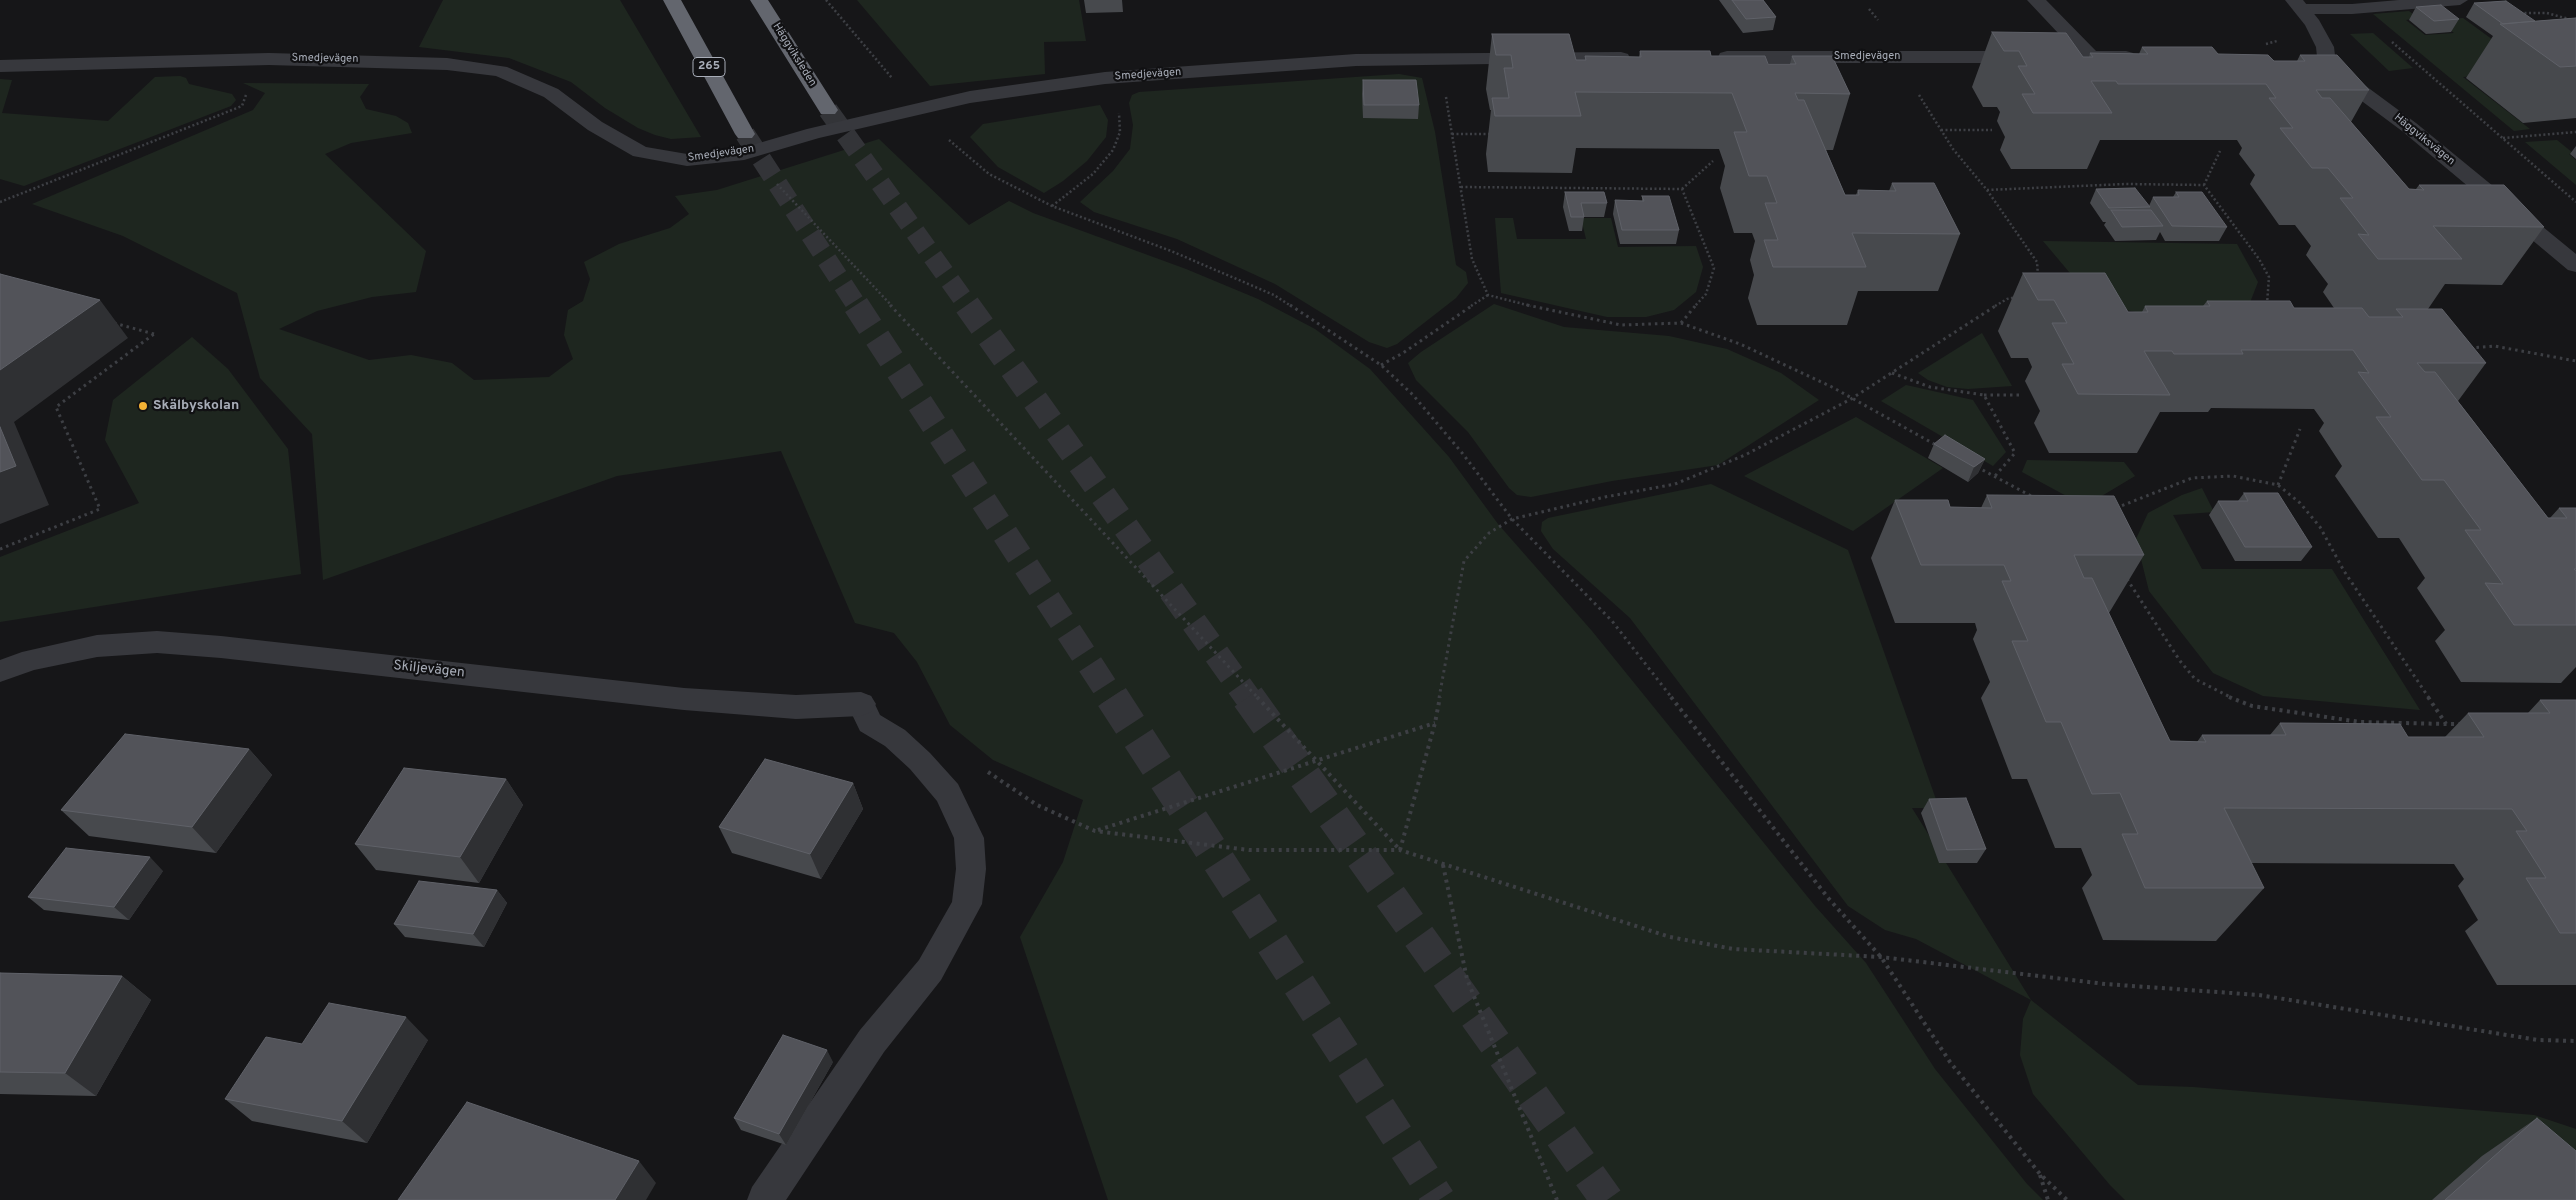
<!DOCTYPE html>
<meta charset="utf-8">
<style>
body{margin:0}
canvas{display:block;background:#161618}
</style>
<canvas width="2576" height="1200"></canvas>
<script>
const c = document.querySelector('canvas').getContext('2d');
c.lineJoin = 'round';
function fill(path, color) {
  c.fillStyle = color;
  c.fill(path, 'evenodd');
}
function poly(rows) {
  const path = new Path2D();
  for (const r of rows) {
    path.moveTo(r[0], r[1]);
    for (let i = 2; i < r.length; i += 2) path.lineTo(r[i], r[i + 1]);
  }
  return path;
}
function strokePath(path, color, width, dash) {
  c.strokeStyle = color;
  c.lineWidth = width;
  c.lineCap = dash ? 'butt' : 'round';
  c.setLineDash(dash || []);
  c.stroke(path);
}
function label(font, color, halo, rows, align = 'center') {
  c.font = font + ' Overpass,sans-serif';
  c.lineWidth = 4.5;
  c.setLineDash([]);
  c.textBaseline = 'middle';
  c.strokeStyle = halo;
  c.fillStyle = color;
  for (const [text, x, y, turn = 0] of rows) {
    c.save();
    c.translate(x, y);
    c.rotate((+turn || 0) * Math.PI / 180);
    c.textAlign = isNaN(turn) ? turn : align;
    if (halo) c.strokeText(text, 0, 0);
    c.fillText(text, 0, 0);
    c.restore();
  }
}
fill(poly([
 [443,0,620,0,701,137,671,139,655,135,638,128,605,108,571,82,509,58,419,47],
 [857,0,1079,0,1086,41,1044,42,1045,74,930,86],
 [2409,11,2418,18,2406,20,2425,35,2454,33,2437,20,2463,18,2504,48,2560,69,2463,77,2530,129,2514,131,2373,14],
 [2373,33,2413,68,2389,71,2350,34],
 [1399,74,1422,78,1435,132,1456,265,1466,272,1468,283,1456,298,1397,344,1387,348,1369,342,1275,284,1177,239,1094,212,1080,202,1113,171,1130,149,1133,125,1129,103,1132,95,1139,92],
 [180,76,186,78,189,84,232,94,236,100,231,106,24,186,0,179,0,79,12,80,2,113,108,121,155,77],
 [243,83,369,84,360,97,366,109,396,116,408,123,412,133,351,143,325,154,426,251,416,292,372,297,317,311,279,329,369,360,411,355,452,363,474,380,549,377,573,359,564,335,568,310,583,301,590,279,584,262,619,244,670,228,689,214,675,196,717,190,879,139,969,225,1009,201,1033,213,1186,269,1258,299,1315,329,1370,369,1449,457,1498,524,1592,631,1815,906,1866,963,1935,1069,2027,1184,2043,1200,1108,1200,1020,937,1063,862,1083,800,993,760,950,725,917,662,894,633,855,623,781,451,617,476,323,580,312,434,260,378,237,293,123,236,32,204,253,110,265,93],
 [1100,105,1108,120,1106,137,1087,161,1063,181,1044,193,998,167,970,137,983,124],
 [2557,140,2573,153,2569,154,2576,160,2576,185,2525,142],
 [1495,218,1513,218,1517,239,1586,239,1581,218,1611,218,1618,247,1696,246,1703,267,1696,292,1674,310,1646,317,1607,317,1501,293],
 [2043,241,2237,244,2258,282,2249,305,2158,316,2120,309,2080,285],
 [1494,304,1564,327,1669,336,1727,349,1781,373,1819,400,1718,465,1612,481,1531,497,1517,495,1509,488,1468,432,1416,380,1408,363,1421,352],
 [1982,333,2012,386,1968,389,1947,387,1928,380,1918,373],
 [192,337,228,369,288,449,301,574,0,622,0,557,139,503,105,440,113,400],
 [1906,385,1973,400,2006,452,1993,466,1881,401],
 [1856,417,1943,468,1853,531,1744,476],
 [2027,460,2124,462,2135,476,2085,506,2022,472],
 [1711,484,1848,550,1939,808,1912,808,2031,1000,2138,1085,2193,1087,2534,1115,2576,1129,2576,1200,2125,1200,2110,1185,2033,1094,2020,1055,2023,1019,2031,1000,1916,939,1885,930,1848,906,1630,618,1553,549,1541,531,1542,522,1548,518],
 [2202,488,2214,512,2173,515,2202,569,2332,569,2420,710,2263,696,2213,673,2149,591,2136,539,2148,513,2182,495]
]), '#1e261f');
strokePath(poly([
 [828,110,968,306],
 [745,134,857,306]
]), '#333438', 20, [20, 10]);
strokePath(poly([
 [856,305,1112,698],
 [967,305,1248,698]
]), '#333438', 26, [26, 13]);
strokePath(poly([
 [1112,697,1439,1200],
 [1248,697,1607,1200]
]), '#333438', 33, [33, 16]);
strokePath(poly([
 [826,0,892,78],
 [1869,9,1878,20],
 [2520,13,2547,13,2576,21],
 [2392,42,2576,202],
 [2266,44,2277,41],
 [1919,95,1953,149,1987,190,2037,262,2038,276],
 [1446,97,1472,259,1488,295,1531,306],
 [1941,130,1992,130],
 [1452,134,1491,134],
 [2503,138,2576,132],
 [949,140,989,174,1052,206,1171,251,1274,295,1291,306],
 [777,184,892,306],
 [2204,185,2220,151],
 [1461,187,1682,189,1714,268,1706,294,1695,306],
 [1682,189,1713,161],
 [1987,190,2126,184,2204,185,2259,259,2269,277,2267,304],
 [0,202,242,106,246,95],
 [1052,206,1093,174,1113,150,1120,132,1119,113],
 [1471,306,1488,295],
 [1995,306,2007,299,2016,297]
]), '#3d3f44', 2.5, [2, 2.5]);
strokePath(poly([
 [890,305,1258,698],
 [1290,305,1381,365,1413,395,1463,454,1512,519,1612,621,1672,698],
 [1527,305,1621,325,1681,323,1740,344,1832,387,1936,445],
 [114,323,154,334],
 [1681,323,1696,305],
 [2470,348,2494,346,2576,361],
 [1381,365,1403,353,1473,305],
 [1892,373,1930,387,1984,395,2015,453,1995,476],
 [1984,395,2021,395],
 [1977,467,2033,497],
 [2278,485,2300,429],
 [2116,508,2192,478,2233,476,2278,485,2300,503,2320,527,2344,571,2429,698],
 [0,549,100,509,56,407,154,334],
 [2127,579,2180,661,2195,679,2232,698],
 [1439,698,1464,561,1489,533,1512,519,1605,497,1675,484,1745,455,1851,399,1997,305]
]), '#3d3f44', 3, [2.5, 4]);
strokePath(poly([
 [1257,697,1400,850],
 [1671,697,1829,899,1881,957,1950,1062,2040,1174,2067,1200],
 [2229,697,2252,706,2360,722,2446,724],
 [2428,697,2446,724,2462,724],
 [988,772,1037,805,1095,831,1249,850,1400,850,1670,937,1733,949,1881,957,2105,984,2259,995,2538,1040,2576,1041],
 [1098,830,1435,723],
 [1400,850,1435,723,1440,697],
 [1443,865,1467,979,1557,1200],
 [2040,1175,2048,1200]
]), '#3d3f44', 4, [3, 4.5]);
fill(poly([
 [2399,0,2468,0,2460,5,2352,14,2302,14,2296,13,2293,9,2296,5,2302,4,2352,4,2399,0],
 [861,693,871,696,880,715,905,730,930,753,958,784,984,838,986,869,982,904,941,980,884,1052,786,1200,747,1200,752,1187,860,1030,919,960,952,902,956,869,954,838,937,801,910,769,885,746,860,731,847,704,851,696,861,693]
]), '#37383d');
fill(poly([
 [2027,0,2046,0,2096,51,2126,51,2133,53,2135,57,2133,61,2126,63,1727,63,1720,61,1718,57,1720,53,1727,51,2075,51,2027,0],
 [2285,0,2303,0,2319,20,2334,47,2336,64,2416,123,2576,254,2576,272,2568,270,2402,131,2320,70,2318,66,2316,47,2305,25,2285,0],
 [1621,52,1628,54,1630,58,1628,62,1356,66,1105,84,970,103,819,138,744,160,687,166,633,156,588,130,544,97,496,76,447,70,269,65,0,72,0,60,269,53,447,58,507,67,558,89,602,122,646,147,687,154,742,148,807,129,970,91,1105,72,1356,54,1621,52],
 [157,631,221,636,684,688,796,695,861,692,871,696,876,704,871,712,861,716,796,719,684,710,221,658,157,653,97,657,34,670,0,682,0,660,22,652,97,635,157,631]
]), '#37383d');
fill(poly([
 [663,0,681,0,755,134,752,138,738,138,735,134,663,0],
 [750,0,768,0,838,110,835,114,821,114,750,0]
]), '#63666e');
fill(poly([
 [1084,0,1122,0,1123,12,1086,13],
 [1719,0,1763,0,1776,17,1773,30,1743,33],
 [2474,3,2535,21,2576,18,2576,118,2523,123,2466,78,2493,36,2466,17],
 [2416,7,2459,19,2451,32,2426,34,2409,20],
 [1992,32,2083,57,2089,57,2090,53,2139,54,2142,47,2274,61,2297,61,2300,55,2369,90,2351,122,2409,189,2416,189,2419,185,2544,227,2502,285,2445,284,2428,309,2486,363,2458,401,2548,518,2550,518,2559,508,2576,508,2576,667,2561,683,2461,682,2435,641,2445,630,2417,588,2425,578,2399,538,2378,538,2335,476,2342,466,2319,431,2324,423,2314,409,2211,408,2208,412,2160,412,2137,453,2049,453,2034,423,2040,411,2025,381,2032,367,2028,358,2011,358,1998,331,2023,273,2128,312,2142,312,2145,306,2203,306,2207,301,2294,308,2334,308,2323,292,2328,284,2306,255,2311,246,2295,225,2279,225,2250,184,2255,175,2239,154,2242,148,2237,140,2100,140,2087,169,2011,169,2000,150,2005,137,1997,121,2000,112,1997,107,1983,107,1972,87],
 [1492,34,1576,60,1585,60,1585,56,1639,57,1640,51,1711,56,1768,64,1790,64,1792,56,1850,94,1833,150,1826,150,1845,195,1856,195,1858,190,1889,191,1892,183,1960,234,1938,291,1858,291,1847,325,1757,325,1748,298,1754,275,1750,260,1755,241,1752,233,1734,233,1720,188,1725,166,1719,149,1576,148,1572,173,1488,172,1486,154,1491,110,1490,110,1486,89],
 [1363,80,1419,105,1418,119,1363,118,1362,94],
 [2576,146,2576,159,2570,154],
 [2096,189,2149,206,2153,197,2173,197,2176,192,2227,227,2219,241,2165,241,2160,232,2156,240,2115,241,2104,225,2106,222,2103,222,2090,203],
 [1565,192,1607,203,1604,217,1584,217,1582,231,1569,231,1563,207],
 [1642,196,1679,230,1676,244,1620,244,1613,214,1615,200,1642,201],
 [1934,444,1985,459,1978,473,1968,482,1928,458],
 [2244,493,2312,547,2301,561,2235,561,2209,515,2218,501,2238,501],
 [1987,495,2144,555,2109,613,2170,741,2197,742,2202,735,2270,735,2280,723,2408,737,2445,737,2468,713,2528,713,2540,700,2576,700,2576,985,2497,985,2465,931,2478,920,2458,886,2464,879,2454,864,2251,863,2264,888,2216,941,2103,940,2082,888,2092,875,2081,848,2055,848,2027,779,2012,779,1981,698,1990,682,1973,639,1977,630,1975,623,1895,623,1871,558,1895,500,1950,507,1981,508],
 [249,749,272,775,216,853,89,836,61,810],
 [506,779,523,805,479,883,376,870,355,844],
 [853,783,863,809,821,879,732,853,719,827],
 [1929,799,1986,849,1977,863,1939,863,1921,813],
 [163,871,129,920,44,910,28,897],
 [497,890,507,903,484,947,405,937,394,924],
 [0,973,122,976,151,1000,96,1096,0,1094],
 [428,1040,367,1143,252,1121,225,1099,302,1044],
 [833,1062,786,1145,741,1130,734,1118],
 [2537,1118,2576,1200,2432,1200,2482,1156]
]), '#47494d');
fill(poly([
 [100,300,128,338,14,422,49,505,0,524,0,370],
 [1985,459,1978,473,1968,482,1974,467],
 [249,749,272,775,216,853,192,827],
 [506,779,523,805,479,883,460,857],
 [853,783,863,809,821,879,810,854],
 [150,857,163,871,129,920,114,907],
 [497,890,507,903,484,947,473,934],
 [122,976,151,1000,96,1096,65,1073],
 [406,1017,428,1040,367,1143,342,1121],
 [827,1050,833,1062,786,1145,779,1134],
 [639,1161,656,1183,646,1200,615,1200]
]), '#2f3033');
const building = poly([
 [1732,0,1763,0,1776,17,1746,19,1732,0],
 [2506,1,2535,21,2503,24,2474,3,2506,1],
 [2441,5,2459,19,2434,21,2416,7,2441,5],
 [2576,18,2576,66,2560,67,2500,24,2576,18],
 [1992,32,2066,33,2083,57,2093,57,2090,53,2148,54,2142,47,2212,47,2218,54,2268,55,2274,61,2305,61,2300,55,2337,55,2369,90,2316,90,2322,98,2330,98,2409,189,2424,190,2419,185,2504,185,2544,227,2433,226,2462,259,2378,259,2358,234,2369,235,2340,198,2353,198,2328,168,2312,168,2280,128,2293,128,2269,98,2276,98,2266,84,2118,84,2116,81,2091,81,2112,113,2033,113,2022,94,2035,94,2018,66,2027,66,2019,51,2004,51,1992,32],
 [1492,34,1569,34,1576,60,1586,60,1585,56,1641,57,1640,51,1710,51,1711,56,1765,56,1768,64,1796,64,1792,56,1832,56,1850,94,1795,93,1798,100,1804,100,1845,195,1859,195,1858,190,1896,191,1892,183,1934,183,1960,234,1852,233,1866,267,1773,267,1764,240,1778,240,1765,203,1777,203,1767,176,1749,176,1734,132,1747,132,1732,93,1575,92,1581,116,1495,116,1492,98,1509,98,1504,68,1513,68,1511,55,1496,55,1492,34],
 [1363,80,1416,80,1419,105,1364,105,1363,80],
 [2135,188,2150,207,2109,208,2096,189,2135,188],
 [1565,192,1604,192,1607,203,1581,203,1584,217,1571,217,1565,192],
 [2176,192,2202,192,2227,227,2172,226,2153,197,2179,197,2176,192],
 [1642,196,1669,196,1679,230,1622,230,1615,200,1644,201,1642,196],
 [2111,210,2151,210,2163,226,2122,227,2111,210],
 [2023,273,2105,273,2128,312,2148,312,2145,306,2210,306,2207,301,2290,301,2294,308,2362,308,2369,317,2403,317,2396,309,2442,309,2486,363,2417,363,2425,372,2435,372,2548,518,2567,518,2559,508,2576,508,2576,569,2574,569,2576,571,2576,625,2514,625,2485,583,2503,584,2465,530,2481,530,2444,480,2422,480,2376,417,2391,417,2358,372,2369,373,2353,350,2241,350,2243,354,2174,354,2172,351,2144,351,2170,395,2078,394,2062,364,2074,364,2052,323,2067,323,2054,300,2038,300,2023,273],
 [0,274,100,300,0,370,0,274],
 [0,427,16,466,0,472,0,427],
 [1945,435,1985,459,1974,467,1934,444,1945,435],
 [2244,493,2278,493,2312,547,2245,547,2218,501,2248,501,2244,493],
 [1987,495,2114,496,2144,555,2074,555,2084,578,2092,578,2170,741,2206,742,2202,735,2286,735,2280,723,2400,724,2408,737,2484,737,2468,713,2550,713,2540,700,2576,700,2576,933,2560,933,2526,878,2546,878,2516,831,2527,831,2512,809,2224,808,2264,888,2145,888,2122,834,2138,834,2120,793,2092,794,2061,722,2046,722,2012,641,2028,641,2002,581,2011,581,2004,565,1921,565,1895,500,1948,500,1950,507,1992,508,1987,495],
 [125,734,249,749,192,827,61,810,125,734],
 [765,759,853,783,810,854,719,827,765,759],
 [404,768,506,779,460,857,355,844,404,768],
 [1966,798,1986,849,1947,850,1929,799,1966,798],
 [66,848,150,857,114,907,28,897,66,848],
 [419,881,497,890,473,934,394,924,419,881],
 [0,973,122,976,65,1073,0,1072,0,973],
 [329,1003,406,1017,342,1121,225,1099,266,1037,302,1044,329,1003],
 [783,1035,827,1050,779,1134,734,1118,783,1035],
 [467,1102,639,1161,615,1200,398,1200,467,1102],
 [2537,1118,2576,1151,2576,1200,2445,1200,2537,1118]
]);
fill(building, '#525359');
strokePath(building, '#5f6168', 1);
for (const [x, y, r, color] of [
 [143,406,5,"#f2b134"]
]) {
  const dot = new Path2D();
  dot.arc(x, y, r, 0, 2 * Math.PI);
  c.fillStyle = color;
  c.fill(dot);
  strokePath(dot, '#111113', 2);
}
label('11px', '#a8adb8', '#111113', [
 ["Häggviksleden",794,55,58],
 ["Smedjevägen",1867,57],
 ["Smedjevägen",325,59,1],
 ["Smedjevägen",1148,75,-4],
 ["Häggviksvägen",2424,140,39],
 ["Smedjevägen",721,154,-8]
]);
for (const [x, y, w] of [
 [709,67,32]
]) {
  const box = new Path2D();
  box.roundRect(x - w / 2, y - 9.5, w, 19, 4);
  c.fillStyle = '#111113';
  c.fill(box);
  strokePath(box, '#a8adb8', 1);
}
label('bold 12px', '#a8adb8', null, [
 ["265",709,67]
]);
label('bold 14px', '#a8adb8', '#111113', [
 ["Skälbyskolan",153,406]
], 'left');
label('14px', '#a8adb8', '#111113', [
 ["Skiljevägen",429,670,6]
]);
</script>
